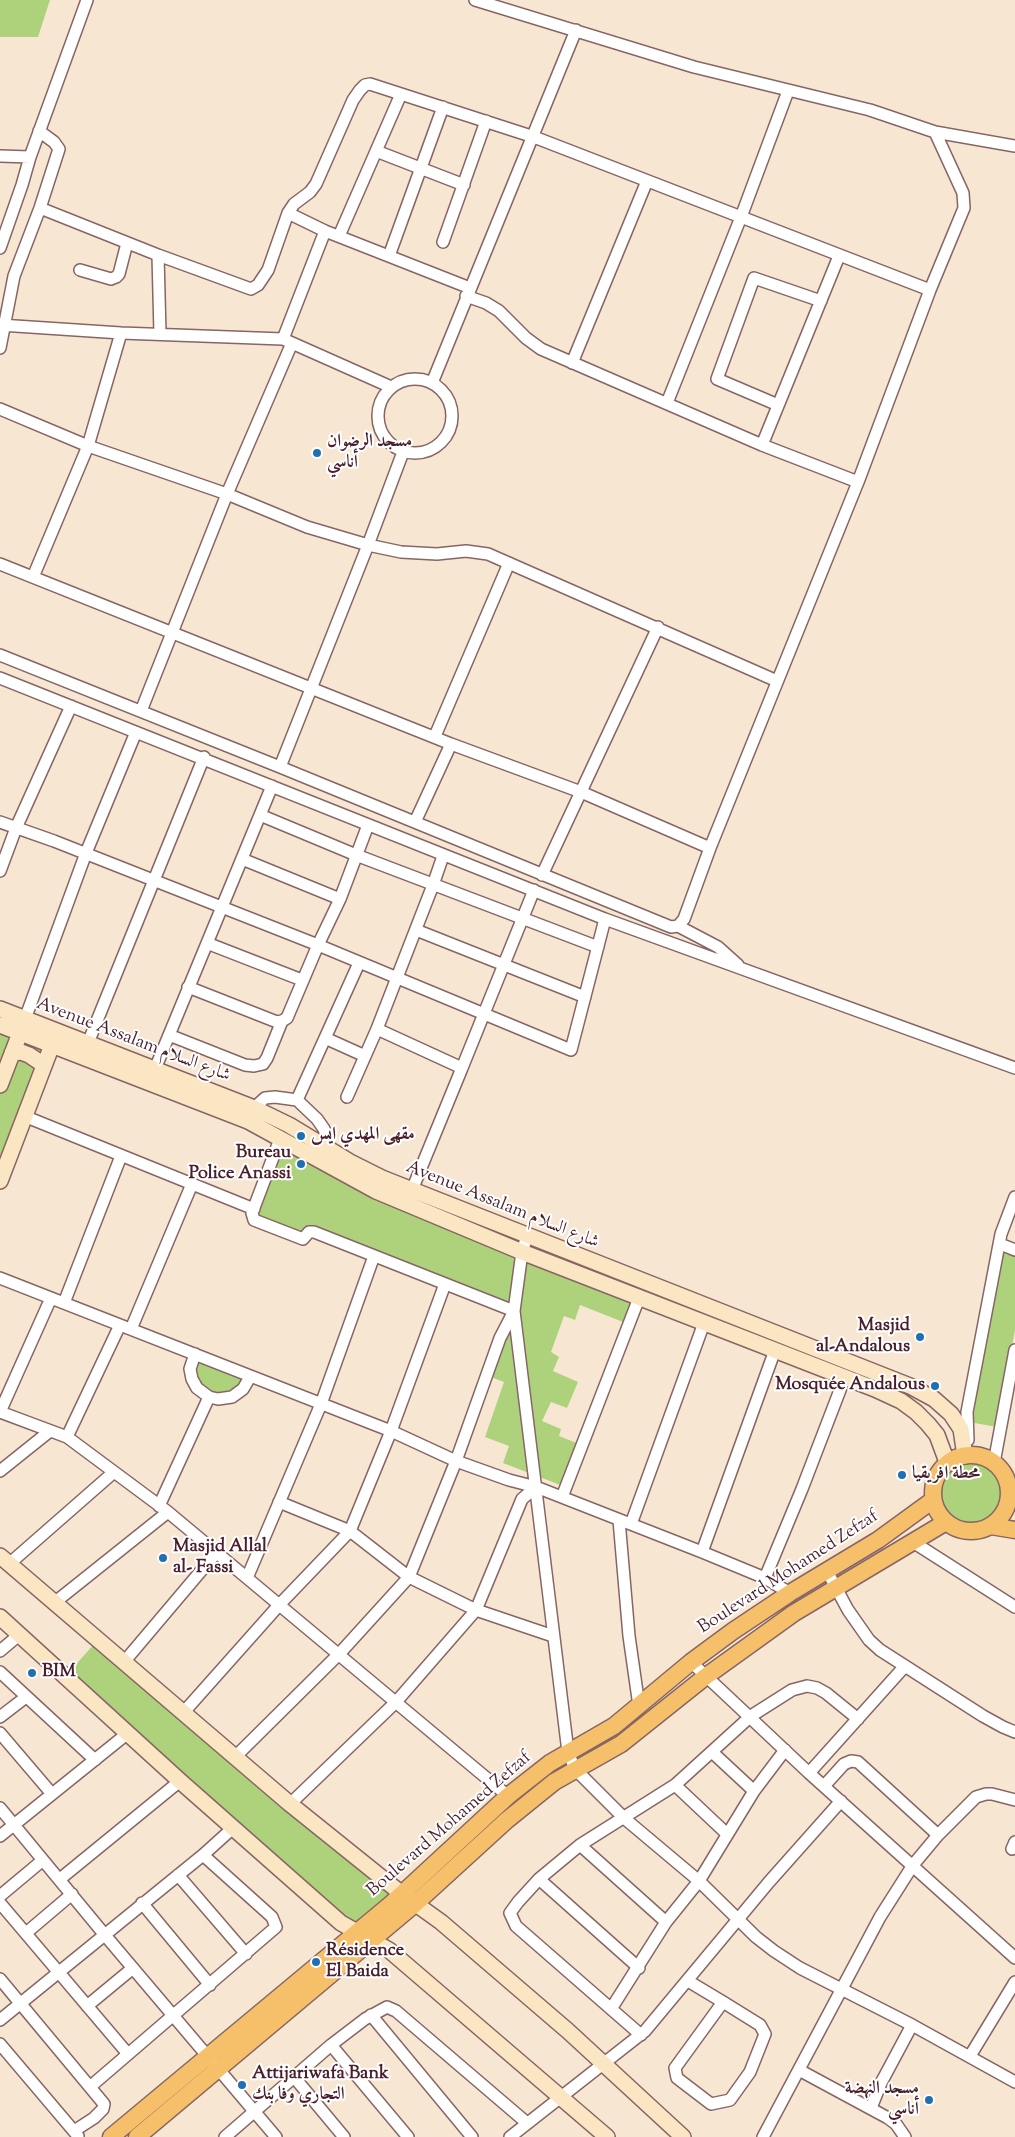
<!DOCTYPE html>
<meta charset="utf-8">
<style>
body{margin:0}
canvas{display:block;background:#f7e7d2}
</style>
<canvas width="1015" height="2137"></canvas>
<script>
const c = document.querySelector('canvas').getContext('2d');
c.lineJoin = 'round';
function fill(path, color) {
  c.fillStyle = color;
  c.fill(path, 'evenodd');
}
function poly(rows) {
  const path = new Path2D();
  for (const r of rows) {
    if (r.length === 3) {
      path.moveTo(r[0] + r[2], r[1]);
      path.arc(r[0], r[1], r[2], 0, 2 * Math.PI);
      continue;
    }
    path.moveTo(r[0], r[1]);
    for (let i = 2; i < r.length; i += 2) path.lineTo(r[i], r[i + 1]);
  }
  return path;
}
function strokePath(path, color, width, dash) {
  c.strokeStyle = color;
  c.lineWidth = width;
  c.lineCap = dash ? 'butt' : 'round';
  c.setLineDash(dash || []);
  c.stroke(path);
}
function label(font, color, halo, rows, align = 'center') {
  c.font = font + ' "Sorts Mill Goudy",Amiri,serif';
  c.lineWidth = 4;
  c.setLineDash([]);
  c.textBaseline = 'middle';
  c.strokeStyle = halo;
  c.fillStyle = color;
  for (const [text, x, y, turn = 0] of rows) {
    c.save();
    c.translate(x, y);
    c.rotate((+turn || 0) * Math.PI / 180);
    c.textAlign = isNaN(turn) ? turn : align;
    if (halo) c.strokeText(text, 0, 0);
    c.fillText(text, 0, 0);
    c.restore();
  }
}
fill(poly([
 [0,0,50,0,38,37,0,37],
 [0,1025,52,1045,0,1179],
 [280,1139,310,1155,639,1298,623,1322,580,1305,575,1320,564,1316,551,1352,559,1357,553,1371,578,1382,567,1408,551,1402,542,1421,561,1429,559,1436,579,1444,556,1503,563,1486,503,1463,509,1446,485,1437,504,1382,491,1377,514,1311,308,1232,305,1239,251,1217],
 [1000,1253,1015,1256,1015,1330,997,1427,969,1422],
 [194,1360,246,1381,238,1390,213,1394,196,1380],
 [972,1495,31],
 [95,1643,395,1898,352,1934,63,1679]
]), '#aed27b');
const street = poly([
 [475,0,694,67,870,110,935,132,1015,146],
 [376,151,464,185],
 [0,156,30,157],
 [40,208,158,255,251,289,258,285,268,270,288,213,294,204,310,192,316,184,353,100,360,90,365,85,370,84,534,137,930,290],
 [288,213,325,231,470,288],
 [339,236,401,94],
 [443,242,486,121],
 [0,248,22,185,30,157,87,0],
 [158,255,160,334],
 [389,256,443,107],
 [80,270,111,279,116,277,119,274,127,243],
 [466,296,486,303,499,311,526,338,541,349,762,445,858,482],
 [0,325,121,333,283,339,391,387],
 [283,339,325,231],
 [0,348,14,276,40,208,59,149,54,142,39,131],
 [572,363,647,181],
 [415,416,37],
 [432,383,576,30],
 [667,403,741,217,788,91],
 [778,405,717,379,754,278,821,301],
 [0,409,88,446,227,494,307,527,368,545,401,552,437,554,466,551,488,554,777,681],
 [762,445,839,256],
 [0,564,451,744,581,792,710,848],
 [33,577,88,446,121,333],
 [0,655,280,767,671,927,678,926,718,947,738,965],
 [0,678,605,919,1015,1068],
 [141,711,227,494,292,343],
 [435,736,509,563],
 [280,767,368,545,403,452],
 [260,815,356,855,598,947],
 [0,822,54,841,318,945,571,1050,605,919],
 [415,822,451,744],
 [242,859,340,899],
 [0,871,16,828,71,706],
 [542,875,658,627],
 [678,926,684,919,710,848,858,482,930,290,964,208,963,193,935,132],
 [416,930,585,997],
 [207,943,302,980],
 [188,987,277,1022,282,1021,287,1018,318,945,340,899,368,825],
 [25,1019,86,853,136,732],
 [377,1029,462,1068,412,1190],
 [169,1035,245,1065,254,1066,263,1064,267,1058,282,1021],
 [325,1038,365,1056],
 [88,1043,204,757],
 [462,1068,534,890],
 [155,1069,272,786],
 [347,1097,377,1029,433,885,443,856],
 [297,1100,317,1119,324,1129,327,1139,325,1147],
 [254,1108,265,1098,275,1097,297,1100,359,963],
 [24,1116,254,1209],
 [527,1236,522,1252,514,1311,568,1752,575,1769,624,1818,699,1881,756,1937,774,1951,800,1968,912,2025,1015,2082],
 [1000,1244,1015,1250],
 [0,1278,391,1431,456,1461,509,1480,536,1487,702,1552,765,1578,790,1593],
 [64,1303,121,1156],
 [131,1329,192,1184],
 [195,1354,190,1369,192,1379,197,1388,209,1397,218,1399,232,1397,243,1389,250,1377],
 [0,1412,67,1437,168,1512,508,1796],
 [0,1412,51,1298],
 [67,1437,120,1325],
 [968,1440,967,1412,1001,1234,1015,1197],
 [994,1463,1015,1350],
 [0,1471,50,1431],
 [562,1497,639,1298],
 [279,1502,350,1531,409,1577,476,1610,553,1636],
 [159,1506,209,1397],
 [619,1520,629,1636,639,1706],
 [631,1524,704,1323],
 [913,1542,1015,1607],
 [702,1552,775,1350],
 [9,1564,114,1472],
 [827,1571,848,1610,869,1640,880,1650,983,1716,1003,1727,1015,1732],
 [247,1578,321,1404,374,1256],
 [765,1578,802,1489,845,1377],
 [54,1603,168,1512],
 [0,1651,19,1635],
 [124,1662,217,1552],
 [691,1662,809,1773,1015,1958],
 [0,1672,95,1760],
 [183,1713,280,1604,350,1531,391,1431,445,1284],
 [0,1717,26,1697],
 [0,1733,52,1794],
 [712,1752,754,1791],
 [235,1757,340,1653,409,1577,456,1461,500,1338,514,1311,314,1232,309,1232,303,1239,254,1220,252,1213,280,1139],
 [809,1773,905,1666],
 [675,1785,727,1834],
 [824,1786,844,1764,851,1761,858,1762,938,1835],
 [290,1804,396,1702,476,1610,522,1499,536,1487],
 [0,1808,104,1934,276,2137],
 [0,1836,128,1733],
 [580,1845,666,1922],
 [1012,1849,1015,1842],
 [178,1875,246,1954],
 [60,1879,180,1781],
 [539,1879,639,1968],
 [0,1896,43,1860],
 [0,1903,128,2054],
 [142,1903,210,1985],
 [26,1933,72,1894],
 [0,1979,104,2104,103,2109,94,2118,74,2131],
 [688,1981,723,2002,760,2025,765,2034,750,2072,730,2100,711,2104,677,2078,675,2068,723,2002],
 [87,2006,133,1968],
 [611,2009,666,1922,699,1881,754,1791,785,1750],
 [371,2015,472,2137],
 [0,2020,203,1855,234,1827],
 [641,2035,516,1926,510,1913,518,1902,539,1879,580,1845,675,1785,751,1716,792,1690,807,1686,817,1688,826,1693,858,1719],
 [0,2044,78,2136],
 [331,2045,408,2137],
 [970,2056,1015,1982],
 [799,2070,888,2118,896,2124,905,2137],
 [294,2077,344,2137],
 [91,2086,276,1927,272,1917,203,1855],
 [871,2108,881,2083,912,2025],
 [225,2137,331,2045,365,2019,387,2007,396,2011,527,2123],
 [510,2137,645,2031,769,1882,841,1801],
 [763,2137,880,1917,913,1865,938,1835,976,1797,986,1794,992,1794,1015,1800]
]);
const secondary = poly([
 [0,1009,254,1108,289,1125,350,1162,382,1178,910,1386,934,1399,951,1414,961,1429,965,1456],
 [0,1025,248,1121,376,1191,522,1252,875,1389,901,1401,916,1412,928,1424,937,1435,947,1462],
 [12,1053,21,1052,29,1055,44,1065],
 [0,1085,20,1033],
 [0,1181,52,1045],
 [0,1556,290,1804,402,1894,441,1922,568,2031,683,2137],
 [0,1617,180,1781,341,1923,389,1950,607,2137]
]);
const primary = poly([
 [971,1493,38],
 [991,1526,1015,1530],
 [111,2137,391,1904,508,1796,550,1763,614,1726,691,1662,733,1631,790,1593,878,1540,933,1500],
 [137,2137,416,1903,507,1820,554,1782,621,1744,705,1677,794,1613,946,1522]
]);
strokePath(street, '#876565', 14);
strokePath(secondary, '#876565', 18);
strokePath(primary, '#876565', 19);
strokePath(street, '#fff', 11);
strokePath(secondary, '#fbe6c4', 15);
strokePath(primary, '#f6c06b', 16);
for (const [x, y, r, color] of [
 [317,453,5,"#1f6fb2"],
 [301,1136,5,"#1f6fb2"],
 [301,1164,5,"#1f6fb2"],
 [920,1337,5,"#1f6fb2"],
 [935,1386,5,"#1f6fb2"],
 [902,1475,5,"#1f6fb2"],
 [163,1558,5,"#1f6fb2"],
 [32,1673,5,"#1f6fb2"],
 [316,1962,5,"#1f6fb2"],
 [242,2085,5,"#1f6fb2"],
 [929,2100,5,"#1f6fb2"]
]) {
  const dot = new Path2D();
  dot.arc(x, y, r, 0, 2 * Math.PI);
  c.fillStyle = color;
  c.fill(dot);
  strokePath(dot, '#fff', 2);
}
label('bold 18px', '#4a1f2b', '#fff', [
 ["مسجد الرضوان",327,443],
 ["أناسي",327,464],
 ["مقهى المهدي ايس",311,1136],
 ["Bureau",291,1154,"right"],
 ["Police Anassi",291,1175,"right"],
 ["Masjid",910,1327,"right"],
 ["al-Andalous",910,1348,"right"],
 ["Mosquée Andalous",925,1386,"right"],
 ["محطة افريقيا",912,1475],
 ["Masjid Allal",173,1548],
 ["al- Fassi",173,1569],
 ["BIM",42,1673],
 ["Résidence",326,1952],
 ["El Baida",326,1973],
 ["Attijariwafa Bank",252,2075],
 ["التجاري وفا بنك",252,2096],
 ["مسجد النهضة",919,2090,"right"],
 ["أناسي",919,2111,"right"]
], 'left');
label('18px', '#4a1f2b', '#fff', [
 ["Avenue Assalam شارع السلام",133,1041,21],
 ["Avenue Assalam شارع السلام",502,1206,22],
 ["Boulevard Mohamed Zefzaf",789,1573,-33],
 ["Boulevard Mohamed Zefzaf",450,1825,-41]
]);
</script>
